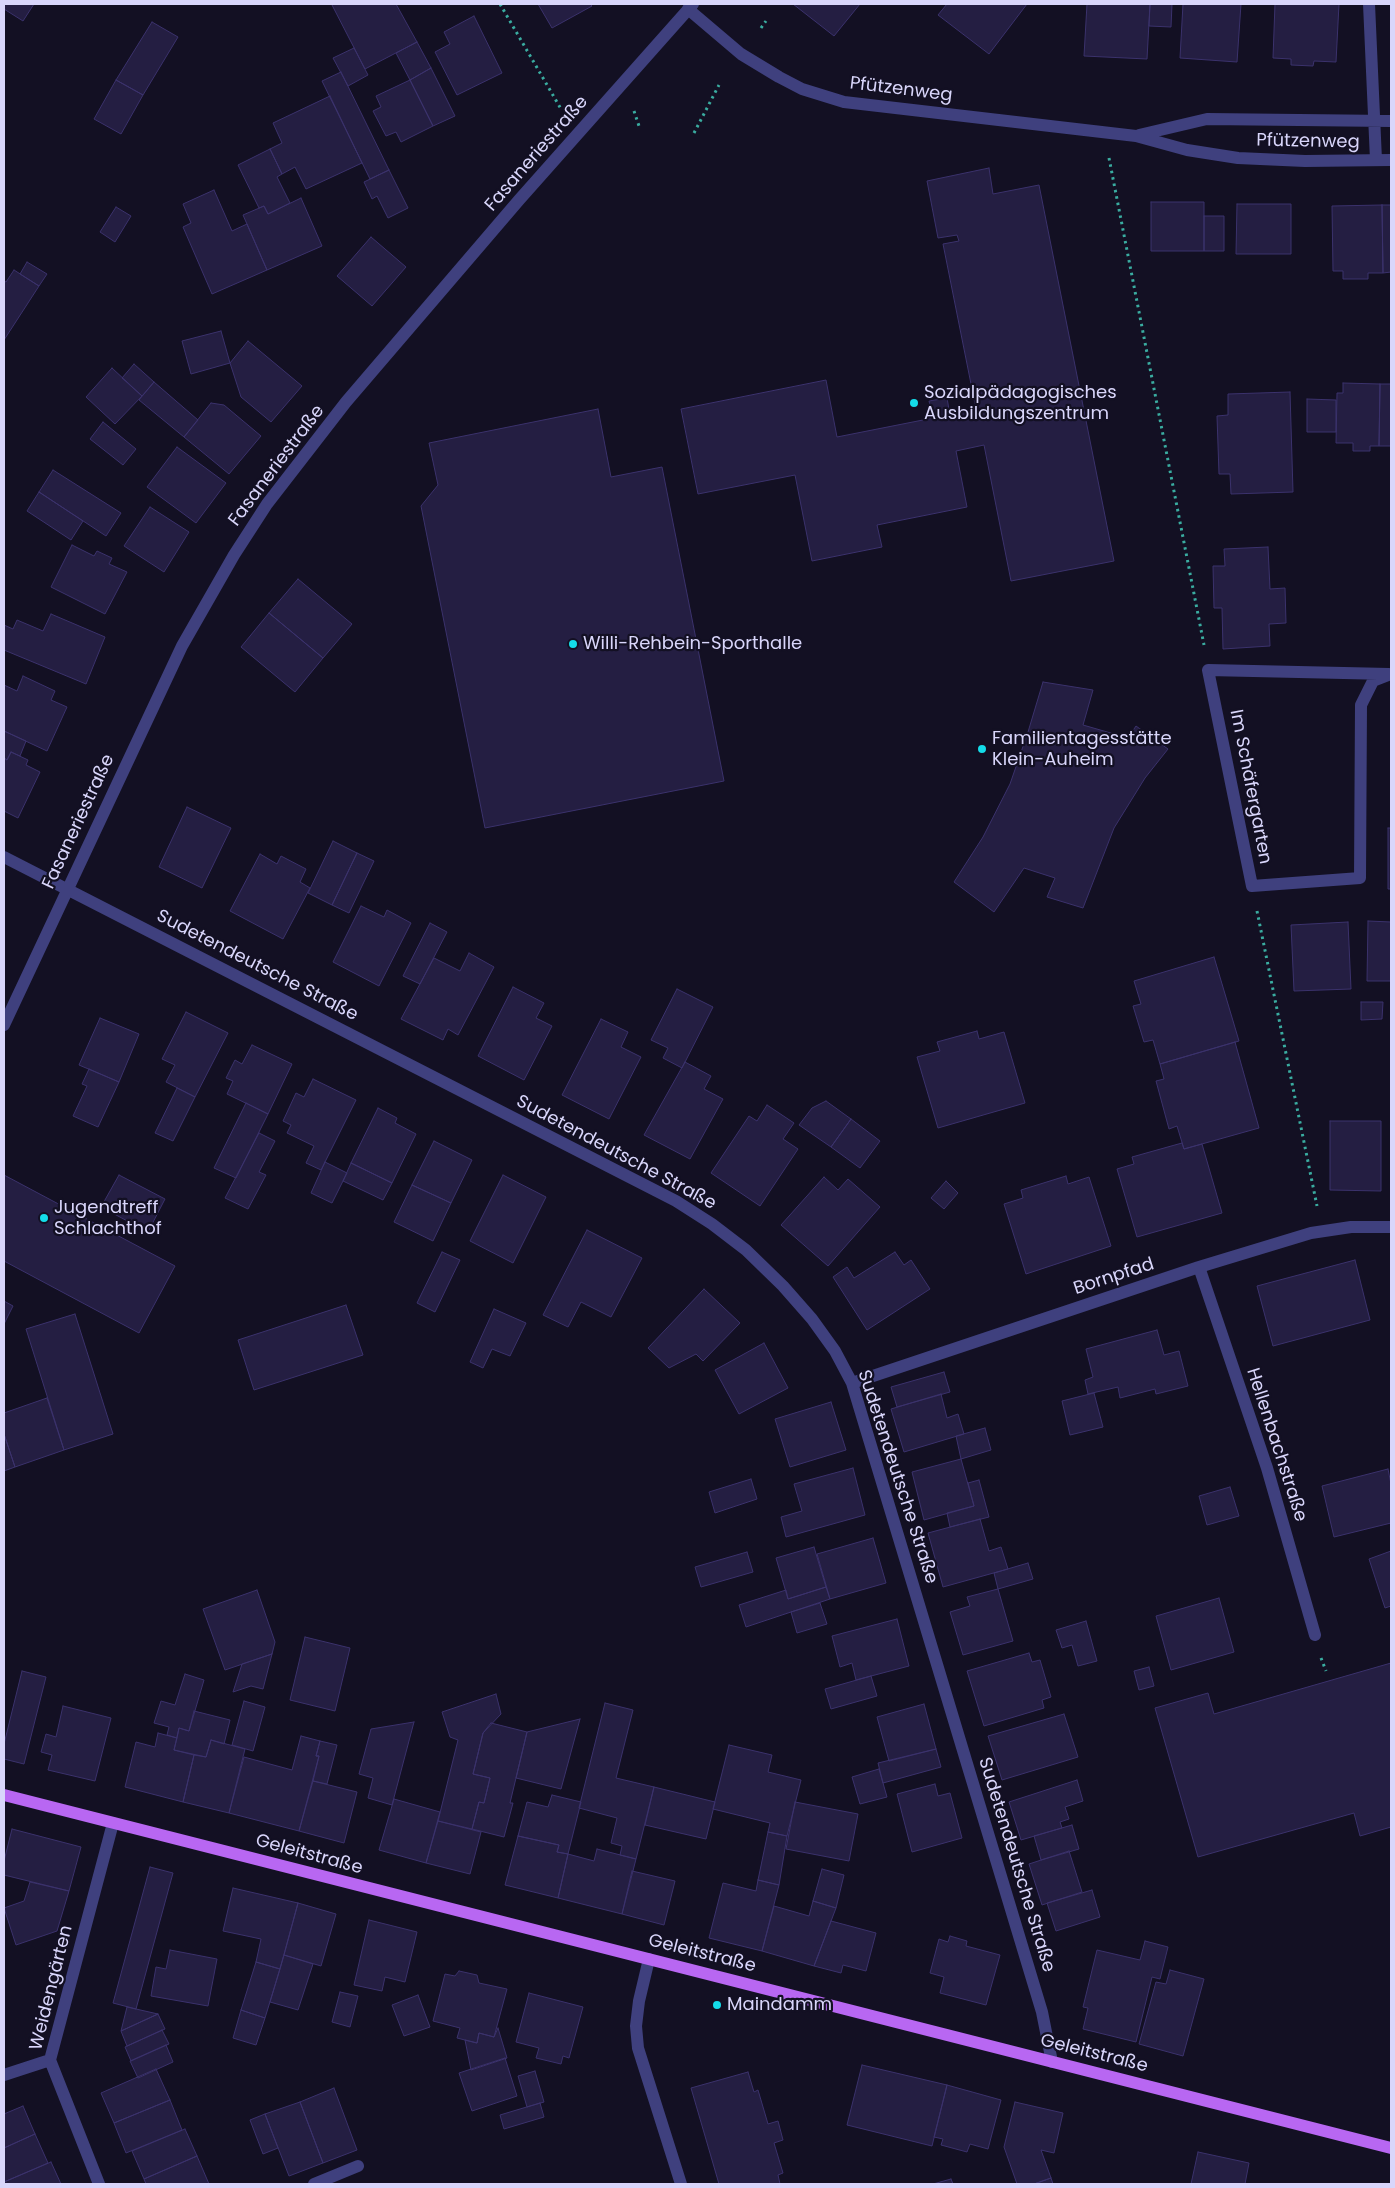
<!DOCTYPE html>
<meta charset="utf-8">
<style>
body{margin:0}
#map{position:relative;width:1395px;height:2188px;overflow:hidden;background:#131023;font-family:Poppins,sans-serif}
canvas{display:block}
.frame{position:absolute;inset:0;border:5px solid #d9d6fb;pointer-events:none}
</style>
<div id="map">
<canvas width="1395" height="2188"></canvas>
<div class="frame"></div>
</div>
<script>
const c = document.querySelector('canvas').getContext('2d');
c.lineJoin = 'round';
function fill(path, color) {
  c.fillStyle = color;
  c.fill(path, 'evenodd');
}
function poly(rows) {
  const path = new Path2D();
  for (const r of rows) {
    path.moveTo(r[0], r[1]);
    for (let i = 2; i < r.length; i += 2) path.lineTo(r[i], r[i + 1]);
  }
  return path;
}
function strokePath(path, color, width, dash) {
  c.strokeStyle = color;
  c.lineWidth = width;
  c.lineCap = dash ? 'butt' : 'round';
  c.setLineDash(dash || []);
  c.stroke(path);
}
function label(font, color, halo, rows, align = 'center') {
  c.font = font + ' Poppins,sans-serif';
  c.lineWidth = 4.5;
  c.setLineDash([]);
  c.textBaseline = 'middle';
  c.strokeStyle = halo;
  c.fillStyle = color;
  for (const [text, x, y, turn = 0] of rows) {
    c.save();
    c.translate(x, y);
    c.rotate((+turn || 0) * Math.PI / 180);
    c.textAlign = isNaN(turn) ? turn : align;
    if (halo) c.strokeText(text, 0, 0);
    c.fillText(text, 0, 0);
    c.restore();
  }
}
const building = poly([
 [4,4,34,4,23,21,4,9,4,4],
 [335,4,396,4,417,42,365,69,332,5,335,4],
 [538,4,590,4,592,6,552,28,538,4],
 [793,4,860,4,834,36,793,4],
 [947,4,1027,4,989,54,938,15,947,4],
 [1087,4,1150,4,1147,59,1084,56,1087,4],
 [1150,4,1172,4,1171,27,1149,26,1150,4],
 [1183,4,1241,4,1237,62,1180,58,1183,4],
 [1275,4,1339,4,1336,62,1314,61,1313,66,1291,65,1291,59,1273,58,1275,4],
 [474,16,502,73,457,95,435,52,450,44,444,32,474,16],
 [152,22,178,37,143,95,116,80,152,22],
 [417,42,431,68,410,80,396,53,417,42],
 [354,48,368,75,348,86,333,58,354,48],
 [431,68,455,116,433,126,410,80,431,68],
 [341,72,389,170,370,179,322,81,341,72],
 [116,80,143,95,121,134,94,119,116,80],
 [410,80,433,126,401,142,396,132,386,136,373,111,381,107,376,96,410,80],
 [330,96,362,163,306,189,295,167,282,174,270,149,282,143,273,123,330,96],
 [270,149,282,174,277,177,290,203,268,214,264,206,259,208,238,165,270,149],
 [989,168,993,194,1039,185,1114,561,1011,581,984,445,956,451,967,507,877,525,882,547,812,561,795,475,698,494,681,409,826,380,837,437,933,418,929,401,947,398,950,415,976,409,943,244,959,241,957,235,938,238,927,181,989,168],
 [389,170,408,208,388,218,377,196,372,199,364,182,389,170],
 [214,190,232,231,247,224,267,270,212,294,183,227,191,223,183,204,214,190],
 [301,198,322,246,267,270,243,215,264,206,268,214,301,198],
 [1151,202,1204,202,1204,251,1151,251,1151,202],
 [1237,204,1291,204,1291,254,1236,254,1237,204],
 [1382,205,1383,273,1368,273,1368,279,1343,279,1343,271,1333,271,1332,206,1382,205],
 [1382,205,1391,205,1391,272,1383,273,1382,205],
 [116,207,131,216,115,242,100,232,116,207],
 [1204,216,1224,216,1224,251,1204,251,1204,216],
 [371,237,406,267,372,306,337,276,371,237],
 [27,262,47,274,39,286,20,274,27,262],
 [14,270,39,286,4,340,4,281,6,282,14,270],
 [221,331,230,363,191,374,182,341,221,331],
 [248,341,302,386,271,422,241,397,230,363,248,341],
 [134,364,154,382,142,396,122,378,134,364],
 [112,368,142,396,115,424,86,397,112,368],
 [154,382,198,420,184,437,139,400,154,382],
 [1343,383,1380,384,1379,446,1370,446,1370,451,1353,451,1353,443,1336,443,1337,393,1343,393,1343,383],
 [1380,384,1391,384,1391,446,1379,446,1380,384],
 [1290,392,1293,492,1231,494,1230,474,1219,474,1217,416,1228,415,1228,394,1290,392],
 [1307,399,1336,400,1336,432,1307,432,1307,399],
 [211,403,224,405,261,436,229,474,184,437,211,403],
 [598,409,611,477,662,467,724,781,485,828,421,506,438,485,429,443,598,409],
 [103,422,136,449,123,465,90,439,103,422],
 [177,447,226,483,196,523,147,487,177,447],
 [53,470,121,513,106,536,39,492,53,470],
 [39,492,83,521,71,540,27,511,39,492],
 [150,507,189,532,164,572,124,546,150,507],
 [72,545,94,556,97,551,112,558,109,564,127,572,105,614,51,587,72,545],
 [1268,547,1270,589,1285,588,1286,623,1269,624,1270,646,1223,649,1222,608,1214,608,1213,566,1225,566,1224,549,1268,547],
 [298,579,352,624,323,658,269,613,298,579],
 [269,613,323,658,295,692,241,647,269,613],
 [51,614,105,637,86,684,4,650,4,625,13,629,17,620,43,631,51,614],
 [23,676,55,691,51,700,67,707,47,751,4,731,4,685,17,691,23,676],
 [1043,682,1093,690,1083,725,1128,738,1136,726,1168,749,1145,778,1114,828,1083,908,1047,897,1055,878,1024,868,994,912,954,882,983,837,1010,784,1028,732,1043,682],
 [4,731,26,741,20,756,11,752,7,760,4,758,4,731],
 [11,752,28,760,26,765,40,772,18,818,4,811,4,758,7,760,11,752],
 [187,807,231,828,202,888,159,867,187,807],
 [1388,828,1391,828,1391,889,1388,889,1388,828],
 [333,841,357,853,332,905,308,893,333,841],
 [357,853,374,861,349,913,332,905,357,853],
 [260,854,277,864,281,856,306,869,300,882,310,888,283,939,230,911,260,854],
 [361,906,384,917,387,910,411,923,379,986,333,962,361,906],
 [1368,921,1391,922,1391,981,1367,981,1368,921],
 [1348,922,1351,989,1294,991,1291,925,1348,922],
 [430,923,447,932,420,984,403,976,430,923],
 [469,953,494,967,458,1035,448,1029,443,1040,401,1019,434,958,460,971,469,953],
 [1214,957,1239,1041,1160,1064,1153,1040,1144,1042,1133,1006,1141,1004,1134,981,1214,957],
 [513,987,544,1003,536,1018,552,1026,524,1080,478,1056,513,987],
 [677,989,713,1007,682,1068,663,1058,668,1048,651,1040,677,989],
 [1361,1002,1383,1002,1382,1019,1361,1020,1361,1002],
 [186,1012,228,1033,195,1097,166,1082,175,1065,162,1059,186,1012],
 [100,1018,139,1034,119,1082,79,1065,100,1018],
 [601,1019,628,1032,621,1047,641,1057,609,1119,562,1095,601,1019],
 [977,1031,979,1039,1004,1032,1025,1103,938,1128,917,1057,940,1051,937,1042,977,1031],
 [1235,1042,1259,1128,1184,1149,1177,1126,1169,1129,1156,1081,1164,1079,1160,1064,1235,1042],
 [252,1045,292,1064,268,1114,227,1094,233,1081,226,1078,235,1060,242,1064,252,1045],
 [685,1062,711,1076,704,1089,723,1099,690,1159,644,1135,685,1062],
 [89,1069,119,1082,98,1127,73,1116,87,1086,82,1084,89,1069],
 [313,1079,356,1100,321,1170,306,1163,314,1146,287,1133,291,1125,283,1121,296,1093,304,1097,313,1079],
 [177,1088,195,1097,173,1141,155,1133,177,1088],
 [826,1101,851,1119,831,1147,799,1125,812,1108,826,1101],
 [246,1103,268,1114,236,1178,214,1168,246,1103],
 [767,1105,794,1123,783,1139,798,1149,760,1206,711,1173,749,1116,757,1121,767,1105],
 [378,1108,397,1118,395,1123,416,1134,392,1183,351,1163,378,1108],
 [851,1119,880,1141,860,1168,831,1147,851,1119],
 [1330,1121,1381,1121,1381,1191,1330,1190,1330,1121],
 [259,1133,275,1141,259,1172,266,1175,248,1209,225,1198,259,1133],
 [434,1141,472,1160,451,1203,412,1185,434,1141],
 [1182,1143,1184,1149,1202,1144,1222,1213,1137,1237,1117,1169,1134,1164,1132,1157,1182,1143],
 [325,1162,347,1173,332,1203,311,1193,325,1162],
 [351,1163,392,1183,383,1200,343,1181,351,1163],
 [4,1175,175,1266,139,1333,4,1261,4,1175],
 [119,1175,165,1199,148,1232,101,1207,119,1175],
 [503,1175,546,1197,513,1263,470,1241,503,1175],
 [1066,1176,1068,1184,1089,1177,1111,1246,1026,1274,1004,1204,1023,1198,1021,1190,1066,1176],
 [824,1177,838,1190,848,1179,880,1207,828,1266,781,1225,824,1177],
 [946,1181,958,1193,944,1209,931,1198,946,1181],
 [412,1185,451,1203,433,1241,394,1222,412,1185],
 [587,1230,642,1258,611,1317,581,1302,568,1327,543,1315,587,1230],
 [442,1252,460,1260,435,1312,417,1303,442,1252],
 [895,1252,904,1265,911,1260,930,1289,867,1330,833,1277,847,1267,854,1278,895,1252],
 [1355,1260,1370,1320,1273,1346,1257,1286,1355,1260],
 [704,1289,740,1323,703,1361,696,1354,669,1368,648,1348,704,1289],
 [4,1301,13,1306,4,1324,4,1301],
 [346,1305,363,1355,254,1390,238,1340,346,1305],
 [494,1309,526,1323,510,1356,492,1349,483,1368,470,1362,494,1309],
 [75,1314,113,1434,64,1450,26,1329,75,1314],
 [1157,1330,1164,1355,1179,1351,1188,1386,1156,1394,1155,1389,1120,1398,1118,1387,1088,1394,1085,1380,1093,1377,1086,1349,1157,1330],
 [764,1343,788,1388,739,1414,715,1370,764,1343],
 [944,1372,950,1392,897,1407,891,1387,944,1372],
 [1094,1393,1103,1427,1070,1435,1062,1401,1094,1393],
 [941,1394,947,1418,958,1414,964,1434,904,1452,891,1409,941,1394],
 [47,1398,64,1450,15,1467,4,1434,4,1413,47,1398],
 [831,1402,846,1450,790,1467,775,1419,831,1402],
 [985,1428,991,1450,961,1459,956,1436,985,1428],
 [4,1434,15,1467,4,1471,4,1434],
 [961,1459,974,1506,924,1520,912,1472,961,1459],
 [853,1468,865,1515,786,1537,781,1517,802,1511,794,1484,853,1468],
 [1388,1469,1391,1484,1391,1523,1334,1537,1322,1486,1388,1469],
 [751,1479,757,1499,715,1513,709,1492,751,1479],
 [979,1480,989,1517,950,1527,947,1513,974,1506,968,1483,979,1480],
 [1230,1487,1239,1516,1207,1525,1199,1496,1230,1487],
 [980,1519,989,1551,1001,1547,1008,1569,943,1587,928,1533,980,1519],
 [873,1538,886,1583,830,1599,817,1554,873,1538],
 [814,1547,826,1587,788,1599,776,1558,814,1547],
 [1391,1551,1391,1606,1385,1608,1369,1559,1391,1551],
 [747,1552,753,1572,701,1587,695,1567,747,1552],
 [1028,1563,1033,1579,998,1589,994,1573,1028,1563],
 [826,1587,830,1599,746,1627,739,1605,786,1590,788,1599,826,1587],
 [998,1589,1013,1641,963,1655,950,1612,970,1606,967,1597,998,1589],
 [257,1590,275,1642,272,1654,225,1670,203,1609,257,1590],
 [1219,1598,1234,1652,1171,1670,1156,1616,1219,1598],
 [820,1603,827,1624,797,1633,791,1612,820,1603],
 [897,1619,909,1666,856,1680,852,1663,840,1667,832,1636,897,1619],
 [1086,1621,1097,1661,1078,1666,1072,1645,1062,1648,1056,1630,1086,1621],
 [305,1637,350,1648,335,1711,290,1700,305,1637],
 [1029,1653,1032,1662,1040,1660,1051,1697,1042,1700,1044,1708,984,1726,967,1671,1029,1653],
 [272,1654,263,1689,251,1686,233,1692,242,1664,272,1654],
 [1391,1663,1391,1827,1360,1836,1354,1813,1198,1857,1155,1708,1208,1693,1214,1714,1391,1663],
 [1149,1667,1154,1686,1139,1690,1134,1671,1149,1667],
 [22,1671,46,1677,24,1764,4,1759,4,1744,22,1671],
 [185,1674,204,1680,189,1731,179,1728,177,1738,167,1735,169,1727,154,1723,161,1701,175,1705,185,1674],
 [871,1676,877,1696,831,1709,825,1689,871,1676],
 [496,1694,501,1714,483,1733,473,1774,490,1778,484,1803,479,1802,472,1829,438,1821,458,1740,450,1737,442,1712,496,1694],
 [244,1701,265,1707,253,1751,232,1745,244,1701],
 [605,1703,633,1710,616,1778,654,1787,636,1859,620,1855,622,1846,611,1843,617,1818,579,1808,605,1703],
 [924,1704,936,1749,889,1761,877,1717,924,1704],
 [63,1706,111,1718,95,1781,48,1770,52,1755,41,1752,46,1734,56,1737,63,1706],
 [194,1711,230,1720,224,1744,211,1740,206,1757,174,1750,179,1728,189,1731,194,1711],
 [1064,1714,1078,1757,1002,1780,988,1736,1064,1714],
 [580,1719,561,1789,516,1778,527,1732,580,1719],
 [414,1722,392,1805,368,1798,373,1778,359,1774,371,1729,414,1722],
 [491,1723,527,1732,510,1803,513,1803,504,1837,472,1829,479,1802,484,1803,490,1778,473,1774,483,1733,491,1723],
 [158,1733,177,1738,174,1750,194,1755,183,1802,125,1787,136,1742,155,1747,158,1733],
 [301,1736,320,1741,316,1756,319,1756,299,1831,229,1813,244,1757,292,1770,301,1736],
 [211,1740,245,1749,229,1813,183,1802,194,1755,206,1757,211,1740],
 [320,1741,337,1745,327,1784,313,1781,319,1756,316,1756,320,1741],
 [729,1745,772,1755,768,1772,801,1780,787,1836,768,1832,770,1823,713,1809,729,1745],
 [936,1749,941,1767,883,1783,878,1763,936,1749],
 [879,1769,887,1797,860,1804,852,1777,879,1769],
 [1077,1780,1083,1801,1065,1807,1069,1819,1060,1822,1062,1828,1021,1840,1009,1802,1077,1780],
 [313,1781,357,1792,344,1843,299,1831,313,1781],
 [935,1784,938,1796,950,1793,962,1838,912,1852,897,1794,935,1784],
 [654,1787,715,1802,706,1839,645,1825,654,1787],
 [552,1795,581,1802,568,1854,557,1852,559,1845,518,1836,527,1802,548,1807,552,1795],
 [394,1799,440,1812,426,1863,379,1850,394,1799],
 [795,1802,858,1814,849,1861,786,1849,795,1802],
 [438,1821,481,1832,470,1874,426,1863,438,1821],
 [1072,1825,1079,1849,1041,1860,1034,1836,1072,1825],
 [12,1829,81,1847,69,1891,4,1875,4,1861,12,1829],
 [768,1832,787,1836,779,1885,758,1880,768,1832],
 [518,1836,559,1845,557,1852,568,1854,558,1898,505,1885,518,1836],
 [597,1849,636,1859,622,1914,558,1898,568,1854,594,1861,597,1849],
 [1069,1851,1082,1892,1042,1905,1029,1864,1069,1851],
 [150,1867,173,1873,136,2009,113,2003,150,1867],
 [822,1869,844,1875,836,1908,813,1901,822,1869],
 [632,1871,675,1881,664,1925,622,1914,632,1871],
 [758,1880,779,1885,762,1951,709,1938,723,1883,756,1891,758,1880],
 [30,1882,69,1891,57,1931,16,1945,4,1908,24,1901,30,1882],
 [233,1888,298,1903,280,1969,256,1962,261,1939,223,1931,233,1888],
 [1092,1890,1100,1917,1056,1931,1047,1903,1092,1890],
 [813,1901,836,1908,814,1966,762,1951,774,1906,809,1916,813,1901],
 [298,1903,336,1914,321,1966,284,1955,298,1903],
 [369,1920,417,1932,405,1982,385,1977,382,1991,354,1985,369,1920],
 [831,1921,876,1933,866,1971,843,1965,841,1973,814,1966,831,1921],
 [950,1936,967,1941,966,1946,1000,1955,986,2005,940,1993,944,1977,930,1973,939,1939,948,1942,950,1936],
 [1145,1941,1168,1947,1160,1979,1152,1977,1136,2042,1083,2029,1088,2008,1083,2007,1097,1950,1140,1960,1145,1941],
 [170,1950,217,1959,208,2006,151,1996,156,1967,166,1969,170,1950],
 [284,1955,313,1964,298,2010,270,2002,284,1955],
 [256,1962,280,1969,265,2018,241,2010,256,1962],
 [1170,1970,1204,1979,1183,2056,1139,2044,1156,1982,1166,1984,1170,1970],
 [459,1971,477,1975,479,1983,507,1989,494,2037,479,2033,477,2043,457,2038,460,2028,433,2021,445,1974,455,1976,459,1971],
 [340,1992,358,1996,350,2027,332,2022,340,1992],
 [529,1993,583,2007,569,2058,563,2056,561,2064,536,2058,539,2048,516,2042,529,1993],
 [418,1995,430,2027,404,2036,392,2005,418,1995],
 [127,2007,136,2009,158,2014,121,2031,127,2007],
 [241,2010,265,2018,256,2045,233,2038,241,2010],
 [158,2014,165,2029,127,2046,121,2031,158,2014],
 [498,2028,507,2058,471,2070,465,2040,477,2043,479,2033,494,2037,498,2028],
 [162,2030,169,2044,131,2061,125,2047,162,2030],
 [166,2045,173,2062,138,2078,130,2061,166,2045],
 [505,2058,517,2096,472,2111,459,2073,505,2058],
 [862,2065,947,2085,932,2146,847,2125,862,2065],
 [156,2069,170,2100,114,2123,101,2093,156,2069],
 [535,2071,544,2102,527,2107,518,2076,535,2071],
 [748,2072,754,2092,758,2090,768,2124,778,2121,783,2140,774,2143,783,2173,778,2175,780,2184,719,2184,691,2088,748,2072],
 [947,2085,1001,2100,988,2149,970,2144,967,2152,941,2145,943,2139,934,2137,947,2085],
 [334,2088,357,2150,323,2163,300,2102,334,2088],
 [170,2100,182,2130,126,2153,114,2123,170,2100],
 [300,2102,323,2163,289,2176,265,2114,300,2102],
 [1015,2102,1063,2113,1054,2153,1041,2150,1051,2178,1034,2184,1017,2184,1004,2147,1015,2102],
 [540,2103,544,2117,504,2129,500,2115,540,2103],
 [23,2106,35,2134,4,2148,4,2114,23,2106],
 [265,2114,278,2148,263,2154,250,2120,265,2114],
 [185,2129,197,2156,144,2179,132,2151,185,2129],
 [35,2134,48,2163,4,2182,4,2148,35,2134],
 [1198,2152,1249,2163,1245,2184,1191,2184,1198,2152],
 [197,2156,209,2184,146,2184,144,2179,197,2156],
 [51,2162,61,2184,4,2184,4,2182,51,2162],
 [1051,2178,1053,2184,1034,2184,1051,2178],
 [951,2179,953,2184,933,2184,951,2179]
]);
fill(building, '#241e42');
strokePath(building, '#3b326c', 1);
strokePath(poly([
 [500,4,561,109],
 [761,28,766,21],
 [634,111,639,126],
 [694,133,719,85],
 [1109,158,1204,645],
 [1257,911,1317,1206],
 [1321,1658,1326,1671]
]), '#3aaca0', 3, [2.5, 4]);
strokePath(poly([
 [1369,4,1376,160],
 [688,9,741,54,779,77,802,89,844,102,1136,136,1187,150,1238,158,1305,161,1391,160],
 [1139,135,1207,119,1391,121],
 [1389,674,1208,670,1252,886,1360,878,1361,705,1373,681,1391,674],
 [4,857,676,1201,712,1224,746,1250,783,1286,812,1319,835,1351,852,1383,1042,2012,1052,2062],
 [4,1025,182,646,234,555,267,504,346,402,519,200,693,4],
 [1199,1267,1267,1468,1315,1635],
 [852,1383,1199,1267,1311,1233,1351,1227,1391,1227],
 [649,1959,639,2001,636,2026,638,2048,681,2184],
 [4,2075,50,2060],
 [99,2184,50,2060,113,1823],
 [314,2184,358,2166]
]), '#3f407e', 12);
strokePath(poly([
 [4,1795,1391,2148]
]), '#b867f2', 12);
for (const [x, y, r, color] of [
 [914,403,5,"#14dce9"],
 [573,644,5,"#14dce9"],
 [982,749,5,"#14dce9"],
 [44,1218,5,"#14dce9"],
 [717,2005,5,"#14dce9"]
]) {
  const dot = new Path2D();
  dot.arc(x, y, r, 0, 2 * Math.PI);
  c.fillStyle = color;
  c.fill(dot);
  strokePath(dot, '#131023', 2);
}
label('18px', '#d9d6fb', '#131023', [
 ["Pfützenweg",901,90,7],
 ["Pfützenweg",1308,142,1],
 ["Fasaneriestraße",537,154,-49],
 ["Fasaneriestraße",277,466,-53],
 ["Im Schäfergarten",1250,787,79],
 ["Fasaneriestraße",79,822,-65],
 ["Sudetendeutsche Straße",257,966,27],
 ["Sudetendeutsche Straße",616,1153,28],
 ["Bornpfad",1114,1277,-18],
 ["Hellenbachstraße",1276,1445,72],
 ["Sudetendeutsche Straße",897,1477,72],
 ["Geleitstraße",309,1855,15],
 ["Sudetendeutsche Straße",1016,1865,73],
 ["Geleitstraße",702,1954,14],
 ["Weidengärten",52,1988,-76],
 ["Geleitstraße",1094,2054,14]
]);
label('18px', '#d9d6fb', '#131023', [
 ["Sozialpädagogisches",924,393],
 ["Ausbildungszentrum",924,414],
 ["Willi-Rehbein-Sporthalle",583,644],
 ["Familientagesstätte",992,739],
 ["Klein-Auheim",992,760],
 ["Jugendtreff",54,1208],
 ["Schlachthof",54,1229],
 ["Maindamm",727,2005]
], 'left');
</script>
